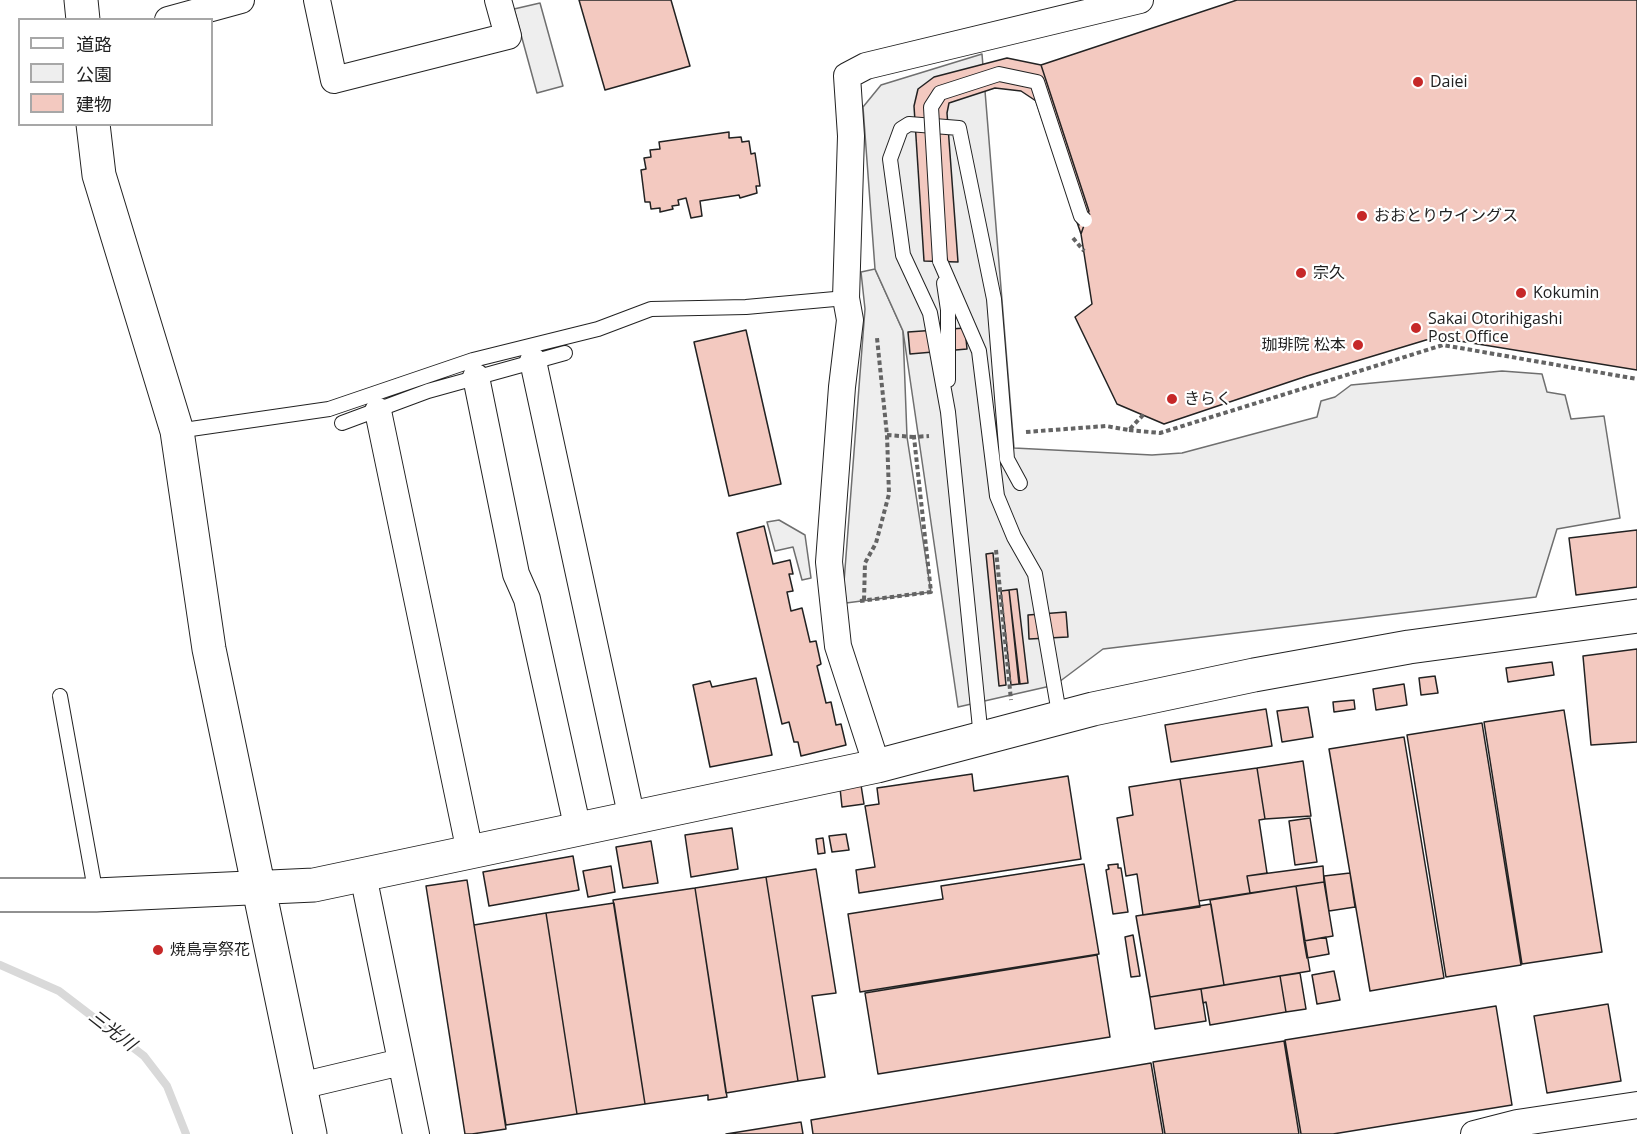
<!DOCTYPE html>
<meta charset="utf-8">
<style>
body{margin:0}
#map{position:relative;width:1637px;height:1134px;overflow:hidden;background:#fff;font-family:"Open Sans","Noto Sans JP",sans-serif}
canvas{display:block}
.legend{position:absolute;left:18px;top:18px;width:195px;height:108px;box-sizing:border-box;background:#fff;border:2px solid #a7a7a7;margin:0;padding:8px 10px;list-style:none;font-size:18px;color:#222}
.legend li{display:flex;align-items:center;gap:12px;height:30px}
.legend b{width:30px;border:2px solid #a7a7a7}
</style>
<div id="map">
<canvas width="1637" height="1134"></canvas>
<ul class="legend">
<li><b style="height:8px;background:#fff"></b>道路</li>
<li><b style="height:16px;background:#eee"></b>公園</li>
<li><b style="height:16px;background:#f3c9c0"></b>建物</li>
</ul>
</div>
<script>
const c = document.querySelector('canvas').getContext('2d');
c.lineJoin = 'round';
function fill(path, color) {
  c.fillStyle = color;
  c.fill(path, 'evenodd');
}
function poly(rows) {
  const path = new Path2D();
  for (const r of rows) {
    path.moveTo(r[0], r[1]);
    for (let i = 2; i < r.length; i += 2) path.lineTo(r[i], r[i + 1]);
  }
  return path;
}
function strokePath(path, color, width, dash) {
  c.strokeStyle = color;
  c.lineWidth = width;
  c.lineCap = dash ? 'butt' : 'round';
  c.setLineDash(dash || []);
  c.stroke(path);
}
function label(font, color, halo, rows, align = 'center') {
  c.font = font + ' "Open Sans","Noto Sans JP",sans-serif';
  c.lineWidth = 4.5;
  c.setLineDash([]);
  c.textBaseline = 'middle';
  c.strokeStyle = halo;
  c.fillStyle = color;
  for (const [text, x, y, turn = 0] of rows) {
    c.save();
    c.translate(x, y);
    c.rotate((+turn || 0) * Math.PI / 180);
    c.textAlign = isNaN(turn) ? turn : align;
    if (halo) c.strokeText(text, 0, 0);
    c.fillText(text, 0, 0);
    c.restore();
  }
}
const green = poly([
 [540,3,563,86,537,93,514,9,540,3],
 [875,269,903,331,907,437,931,592,846,603,844,582,865,309,861,272,875,269],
 [779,520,805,535,811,578,802,580,793,547,775,551,767,522,779,520]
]);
fill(green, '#eee');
strokePath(green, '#6f6f6f', 1.5);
const parking = poly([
 [982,54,1014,448,1152,455,1182,453,1317,417,1321,401,1335,397,1351,385,1502,371,1542,374,1547,392,1565,395,1571,419,1604,416,1620,518,1557,529,1536,597,1103,649,1055,685,958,707,903,331,875,269,863,107,881,85,982,54]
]);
fill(parking, '#ededed');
strokePath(parking, '#6f6f6f', 1.5);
strokePath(poly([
 [0,965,59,991,144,1056,167,1086,186,1134]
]), '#d9d9d9', 8);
const building = poly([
 [579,0,671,0,690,66,605,90,579,0],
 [1237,0,1637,0,1637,370,1441,338,1426,340,1307,376,1164,424,1117,404,1075,317,1092,304,1081,234,1089,211,1041,65,1237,0],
 [1007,58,1041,65,1089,211,1081,234,1036,101,1021,91,995,88,949,103,947,113,958,262,924,261,914,106,918,89,934,77,1007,58],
 [729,132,729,138,741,137,742,142,749,141,751,154,755,153,760,186,756,186,757,193,740,198,739,195,700,201,702,216,691,218,686,198,678,200,679,205,672,206,673,209,660,212,660,208,651,209,650,202,645,202,641,170,646,169,644,158,651,157,650,150,660,149,659,142,729,132],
 [965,328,967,349,910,354,908,332,965,328],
 [746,330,781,484,729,496,694,342,746,330],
 [764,526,773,564,790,560,793,574,789,574,793,591,787,592,791,611,802,608,810,642,816,641,821,664,817,666,826,703,831,702,836,725,841,724,846,745,801,756,798,742,794,742,789,722,782,724,737,533,764,526],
 [1637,530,1637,587,1576,595,1569,538,1637,530],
 [993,553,1006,685,999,686,986,554,993,553],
 [1017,589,1028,683,1020,684,1009,590,1017,589],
 [1009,590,1019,684,1011,685,1001,591,1009,590],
 [1066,612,1068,637,1029,639,1028,615,1066,612],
 [1637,649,1637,742,1591,745,1583,656,1637,649],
 [1552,662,1554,675,1508,682,1506,668,1552,662],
 [1435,676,1438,693,1421,695,1419,678,1435,676],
 [756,678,772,755,710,767,693,685,710,681,712,687,756,678],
 [1404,684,1407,705,1376,710,1373,689,1404,684],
 [1354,700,1355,709,1334,712,1333,702,1354,700],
 [1308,707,1313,737,1282,742,1277,711,1308,707],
 [1266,709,1272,746,1171,762,1165,725,1266,709],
 [1564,710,1602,952,1522,964,1484,722,1564,710],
 [1482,723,1521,965,1446,977,1407,735,1482,723],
 [1404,737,1444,978,1370,991,1329,749,1404,737],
 [1303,761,1311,816,1265,819,1257,768,1303,761],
 [1257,768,1265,819,1259,820,1267,873,1247,876,1250,893,1199,901,1180,779,1257,768],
 [972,774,974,791,1068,776,1081,859,859,893,856,870,875,867,865,806,879,804,877,788,972,774],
 [1180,779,1200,907,1143,915,1137,874,1126,876,1117,818,1133,815,1129,787,1180,779],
 [861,785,864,804,842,807,840,788,861,785],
 [1310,818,1317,862,1295,865,1289,821,1310,818],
 [732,828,738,869,691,877,685,835,732,828],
 [846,834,849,850,832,852,829,836,846,834],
 [823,838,825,853,818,854,816,839,823,838],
 [651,841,658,883,623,888,616,847,651,841],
 [573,856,579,890,489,906,483,872,573,856],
 [1084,864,1099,954,860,992,848,914,943,899,941,886,1084,864],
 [1118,864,1118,868,1121,868,1128,912,1113,914,1106,870,1109,869,1108,865,1118,864],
 [611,866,615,892,588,897,583,871,611,866],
 [1323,866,1324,882,1250,893,1247,876,1323,866],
 [816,869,836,993,812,996,825,1077,798,1081,766,877,816,869],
 [1350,873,1355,907,1329,911,1324,876,1350,873],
 [766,877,798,1081,726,1093,695,888,766,877],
 [467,880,506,1129,472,1134,465,1134,426,886,467,880],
 [1324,882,1333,936,1304,941,1296,886,1324,882],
 [1296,886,1310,971,1224,985,1210,900,1296,886],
 [695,888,727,1097,708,1100,708,1095,645,1104,613,900,695,888],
 [614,903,645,1104,577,1114,546,913,614,903],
 [1211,904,1224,985,1150,997,1136,916,1211,904],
 [546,913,577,1114,506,1125,474,925,546,913],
 [1133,935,1140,976,1131,977,1125,937,1133,935],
 [1326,937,1329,954,1307,958,1304,941,1326,937],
 [1097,955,1110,1037,878,1074,865,993,1097,955],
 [1334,971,1340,1000,1317,1004,1312,975,1334,971],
 [1300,973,1306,1009,1286,1012,1280,976,1300,973],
 [1280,976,1286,1012,1210,1025,1206,1002,1203,1003,1201,989,1280,976],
 [1201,989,1206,1021,1155,1029,1150,997,1201,989],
 [1608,1004,1621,1081,1547,1093,1534,1016,1608,1004],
 [1496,1006,1512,1105,1333,1134,1301,1134,1285,1040,1496,1006],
 [1284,1041,1299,1134,1165,1134,1153,1062,1284,1041],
 [1151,1063,1163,1134,813,1134,811,1120,1151,1063],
 [801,1122,803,1134,726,1134,801,1122]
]);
fill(building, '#f3c9c0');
strokePath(building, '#222', 1.5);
const lane = poly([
 [940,261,979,351,997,496,1014,537,1035,574,1060,719],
 [944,283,948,310,948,380],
 [342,423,428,391,565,353],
 [177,431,329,409,473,360,598,329,651,309,746,307,846,298],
 [60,696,96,895],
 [981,738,948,412,930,313,903,255,890,159,901,129,909,124,959,128,994,299,1007,459,1020,483]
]);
const street = poly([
 [317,0,334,80,508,36,498,0],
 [168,20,241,0],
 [533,361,632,819],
 [476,377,516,574,527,599,578,830],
 [378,411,470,852],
 [877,766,838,646,829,562,842,387,850,320,846,298,851,136,847,76,866,66,1140,0],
 [363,875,416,1134],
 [300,1086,401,1062],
 [1474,1134,1517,1123,1637,1105]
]);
const secondary = poly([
 [81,0,83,20],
 [93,124,99,175,177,431,209,649,310,1134],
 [0,895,96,895,314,885,877,766,1093,709,1254,675,1409,647,1637,616]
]);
strokePath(lane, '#222', 16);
strokePath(street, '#222', 28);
strokePath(secondary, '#222', 35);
strokePath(poly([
 [1073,238,1084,251],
 [1129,430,1160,433,1443,345,1637,379],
 [1026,432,1106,426,1129,430,1144,414],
 [887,435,914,437],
 [996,550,1011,700],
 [864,600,865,563,876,543,889,494,887,435,877,338],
 [860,601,931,592,914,437,929,436]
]), '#646464', 4, [4.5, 3]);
strokePath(lane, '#fff', 14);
strokePath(street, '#fff', 26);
strokePath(secondary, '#fff', 33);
const laneBridge = poly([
 [940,261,931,107,940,93,999,74,1037,82,1081,216,1085,220]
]);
strokePath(laneBridge, '#222', 16, []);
strokePath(laneBridge, '#fff', 14);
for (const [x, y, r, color] of [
 [1418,82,6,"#c62828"],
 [1362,216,6,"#c62828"],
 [1301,273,6,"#c62828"],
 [1521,293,6,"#c62828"],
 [1416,328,6,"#c62828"],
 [1358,345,6,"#c62828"],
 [1172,399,6,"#c62828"],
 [158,950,6,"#c62828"]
]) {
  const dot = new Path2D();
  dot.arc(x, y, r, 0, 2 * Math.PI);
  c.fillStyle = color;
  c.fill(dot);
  strokePath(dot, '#fff', 2);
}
label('16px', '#222', '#fff', [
 ["Daiei",1430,82],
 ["おおとりウイングス",1374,216],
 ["宗久",1313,273],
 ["Kokumin",1533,293],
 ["Sakai Otorihigashi",1428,319],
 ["Post Office",1428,337],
 ["珈琲院 松本",1346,345,"right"],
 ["きらく",1184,399],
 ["焼鳥亭祭花",170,950]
], 'left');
label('italic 18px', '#222', '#fff', [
 ["三光川",112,1031,38]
]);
</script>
